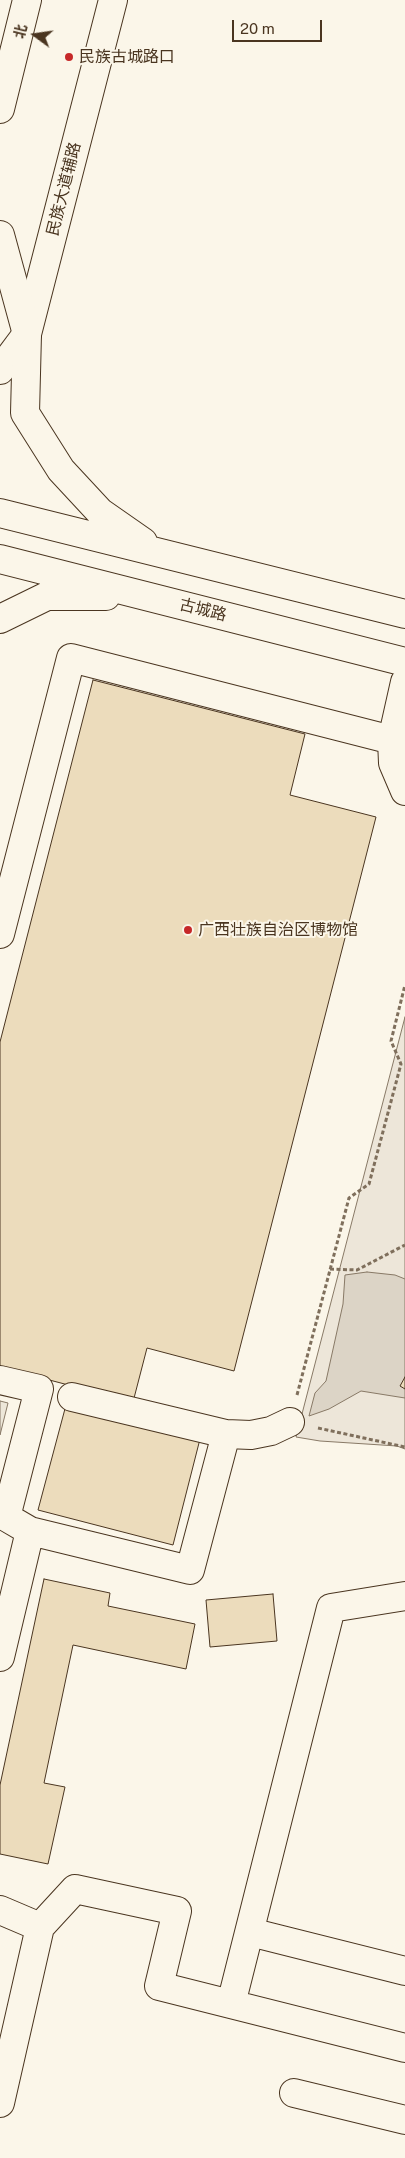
<!DOCTYPE html>
<meta charset="utf-8">
<style>
body{margin:0}
#map{position:relative;width:405px;height:2158px;overflow:hidden;background:#fbf6e9;font-family:"Public Sans","Noto Sans SC",sans-serif}
canvas{display:block}
.north{position:absolute;left:10px;top:10px;width:50px;height:50px;-webkit-text-stroke:4px #fbf6e9;paint-order:stroke;rotate:284deg;font-size:14px;font-weight:700;line-height:20px;text-align:center;color:#4a3520}
.north::after{content:'';display:block;margin:auto;width:18px;height:22px;background:#4a3520;clip-path:polygon(50% 0,100% 100%,50% 72%,0 100%)}
.scale{position:absolute;left:232px;top:20px;width:90px;height:22px;box-sizing:border-box;border:2px solid #4a3520;border-top:0;padding-left:6px;font-size:15px;line-height:18px;white-space:nowrap;color:#4a3520;-webkit-text-stroke:4px #fbf6e9;paint-order:stroke}
</style>
<div id="map">
<canvas width="405" height="2158"></canvas>
<div class="north">北</div>
<div class="scale">20 m</div>
</div>
<script>
const c = document.querySelector('canvas').getContext('2d');
c.lineJoin = 'round';
function fill(path, color) {
  c.fillStyle = color;
  c.fill(path, 'evenodd');
}
function poly(rows) {
  const path = new Path2D();
  for (const r of rows) {
    path.moveTo(r[0], r[1]);
    for (let i = 2; i < r.length; i += 2) path.lineTo(r[i], r[i + 1]);
  }
  return path;
}
function strokePath(path, color, width, dash) {
  c.strokeStyle = color;
  c.lineWidth = width;
  c.lineCap = dash ? 'butt' : 'round';
  c.setLineDash(dash || []);
  c.stroke(path);
}
function label(font, color, halo, rows, align = 'center') {
  c.font = font + ' "Public Sans","Noto Sans SC",sans-serif';
  c.lineWidth = 4;
  c.setLineDash([]);
  c.textBaseline = 'middle';
  c.strokeStyle = halo;
  c.fillStyle = color;
  for (const [text, x, y, turn = 0] of rows) {
    c.save();
    c.translate(x, y);
    c.rotate((+turn || 0) * Math.PI / 180);
    c.textAlign = isNaN(turn) ? turn : align;
    if (halo) c.strokeText(text, 0, 0);
    c.fillText(text, 0, 0);
    c.restore();
  }
}
const green = poly([
 [405,1017,405,1449,397,1446,320,1441,296,1437,405,1017]
]);
fill(green, '#ede6d9');
strokePath(green, '#887966', 1);
const parking = poly([
 [0,1401,8,1403,0,1435,0,1401]
]);
fill(parking, '#ede7d9');
strokePath(parking, '#887966', 1);
const water = poly([
 [367,1272,395,1275,405,1279,405,1398,361,1391,329,1409,309,1416,315,1393,326,1381,343,1304,345,1275,367,1272]
]);
fill(water, '#dcd4c6');
strokePath(water, '#887966', 1);
const building = poly([
 [93,680,305,734,290,795,376,817,234,1371,147,1348,133,1402,0,1367,0,1042,93,680],
 [405,1377,405,1389,400,1386,405,1377],
 [66,1405,200,1439,173,1545,38,1510,66,1405],
 [44,1579,110,1593,108,1606,195,1624,186,1669,73,1645,44,1783,65,1787,48,1864,0,1854,0,1785,44,1579],
 [273,1594,277,1641,210,1647,206,1600,273,1594]
]);
fill(building, '#ecdcbc');
strokePath(building, '#4a3520', 1);
const minor = poly([
 [0,370,27,334,113,0],
 [405,682,392,740,393,763,405,791],
 [0,934,71,658,392,740],
 [0,1380,39,1389,6,1517,30,1531],
 [226,1434,251,1435,271,1431,290,1422],
 [0,1657,30,1531,190,1570,226,1434,72,1397],
 [0,1910,40,1927,0,2103],
 [40,1927,75,1889,177,1911,159,1986,405,2048],
 [250,1932,405,1971],
 [231,2004,331,1608,405,1596],
 [294,2093,405,2120]
]);
const major = poly([
 [0,235,27,334,25,413,61,470,100,512,143,542],
 [0,513,405,614],
 [0,559,405,662],
 [0,619,47,596,106,596]
]);
const highway = poly([
 [0,109,27,0]
]);
strokePath(minor, '#4a3520', 30);
strokePath(major, '#4a3520', 30);
strokePath(highway, '#4a3520', 30);
strokePath(poly([
 [330,1269,357,1270,405,1245],
 [297,1395,349,1198,369,1184,401,1064,391,1041,405,985],
 [318,1428,405,1447]
]), '#7f6f5c', 3, [4, 2.5]);
strokePath(minor, '#fbf6e9', 28);
strokePath(major, '#fbf6e9', 28);
strokePath(highway, '#fbf6e9', 28);
for (const [x, y, r, color] of [
 [69,57,5,"#c62828"],
 [188,930,5,"#c62828"]
]) {
  const dot = new Path2D();
  dot.arc(x, y, r, 0, 2 * Math.PI);
  c.fillStyle = color;
  c.fill(dot);
  strokePath(dot, '#fbf6e9', 2);
}
label('16px', '#4a3520', '#fbf6e9', [
 ["民族古城路口",79,57],
 ["广西壮族自治区博物馆",198,930]
], 'left');
label('16px', '#4a3520', '#fbf6e9', [
 ["民族大道辅路",64,189,-76],
 ["古城路",203,610,14]
]);
</script>
